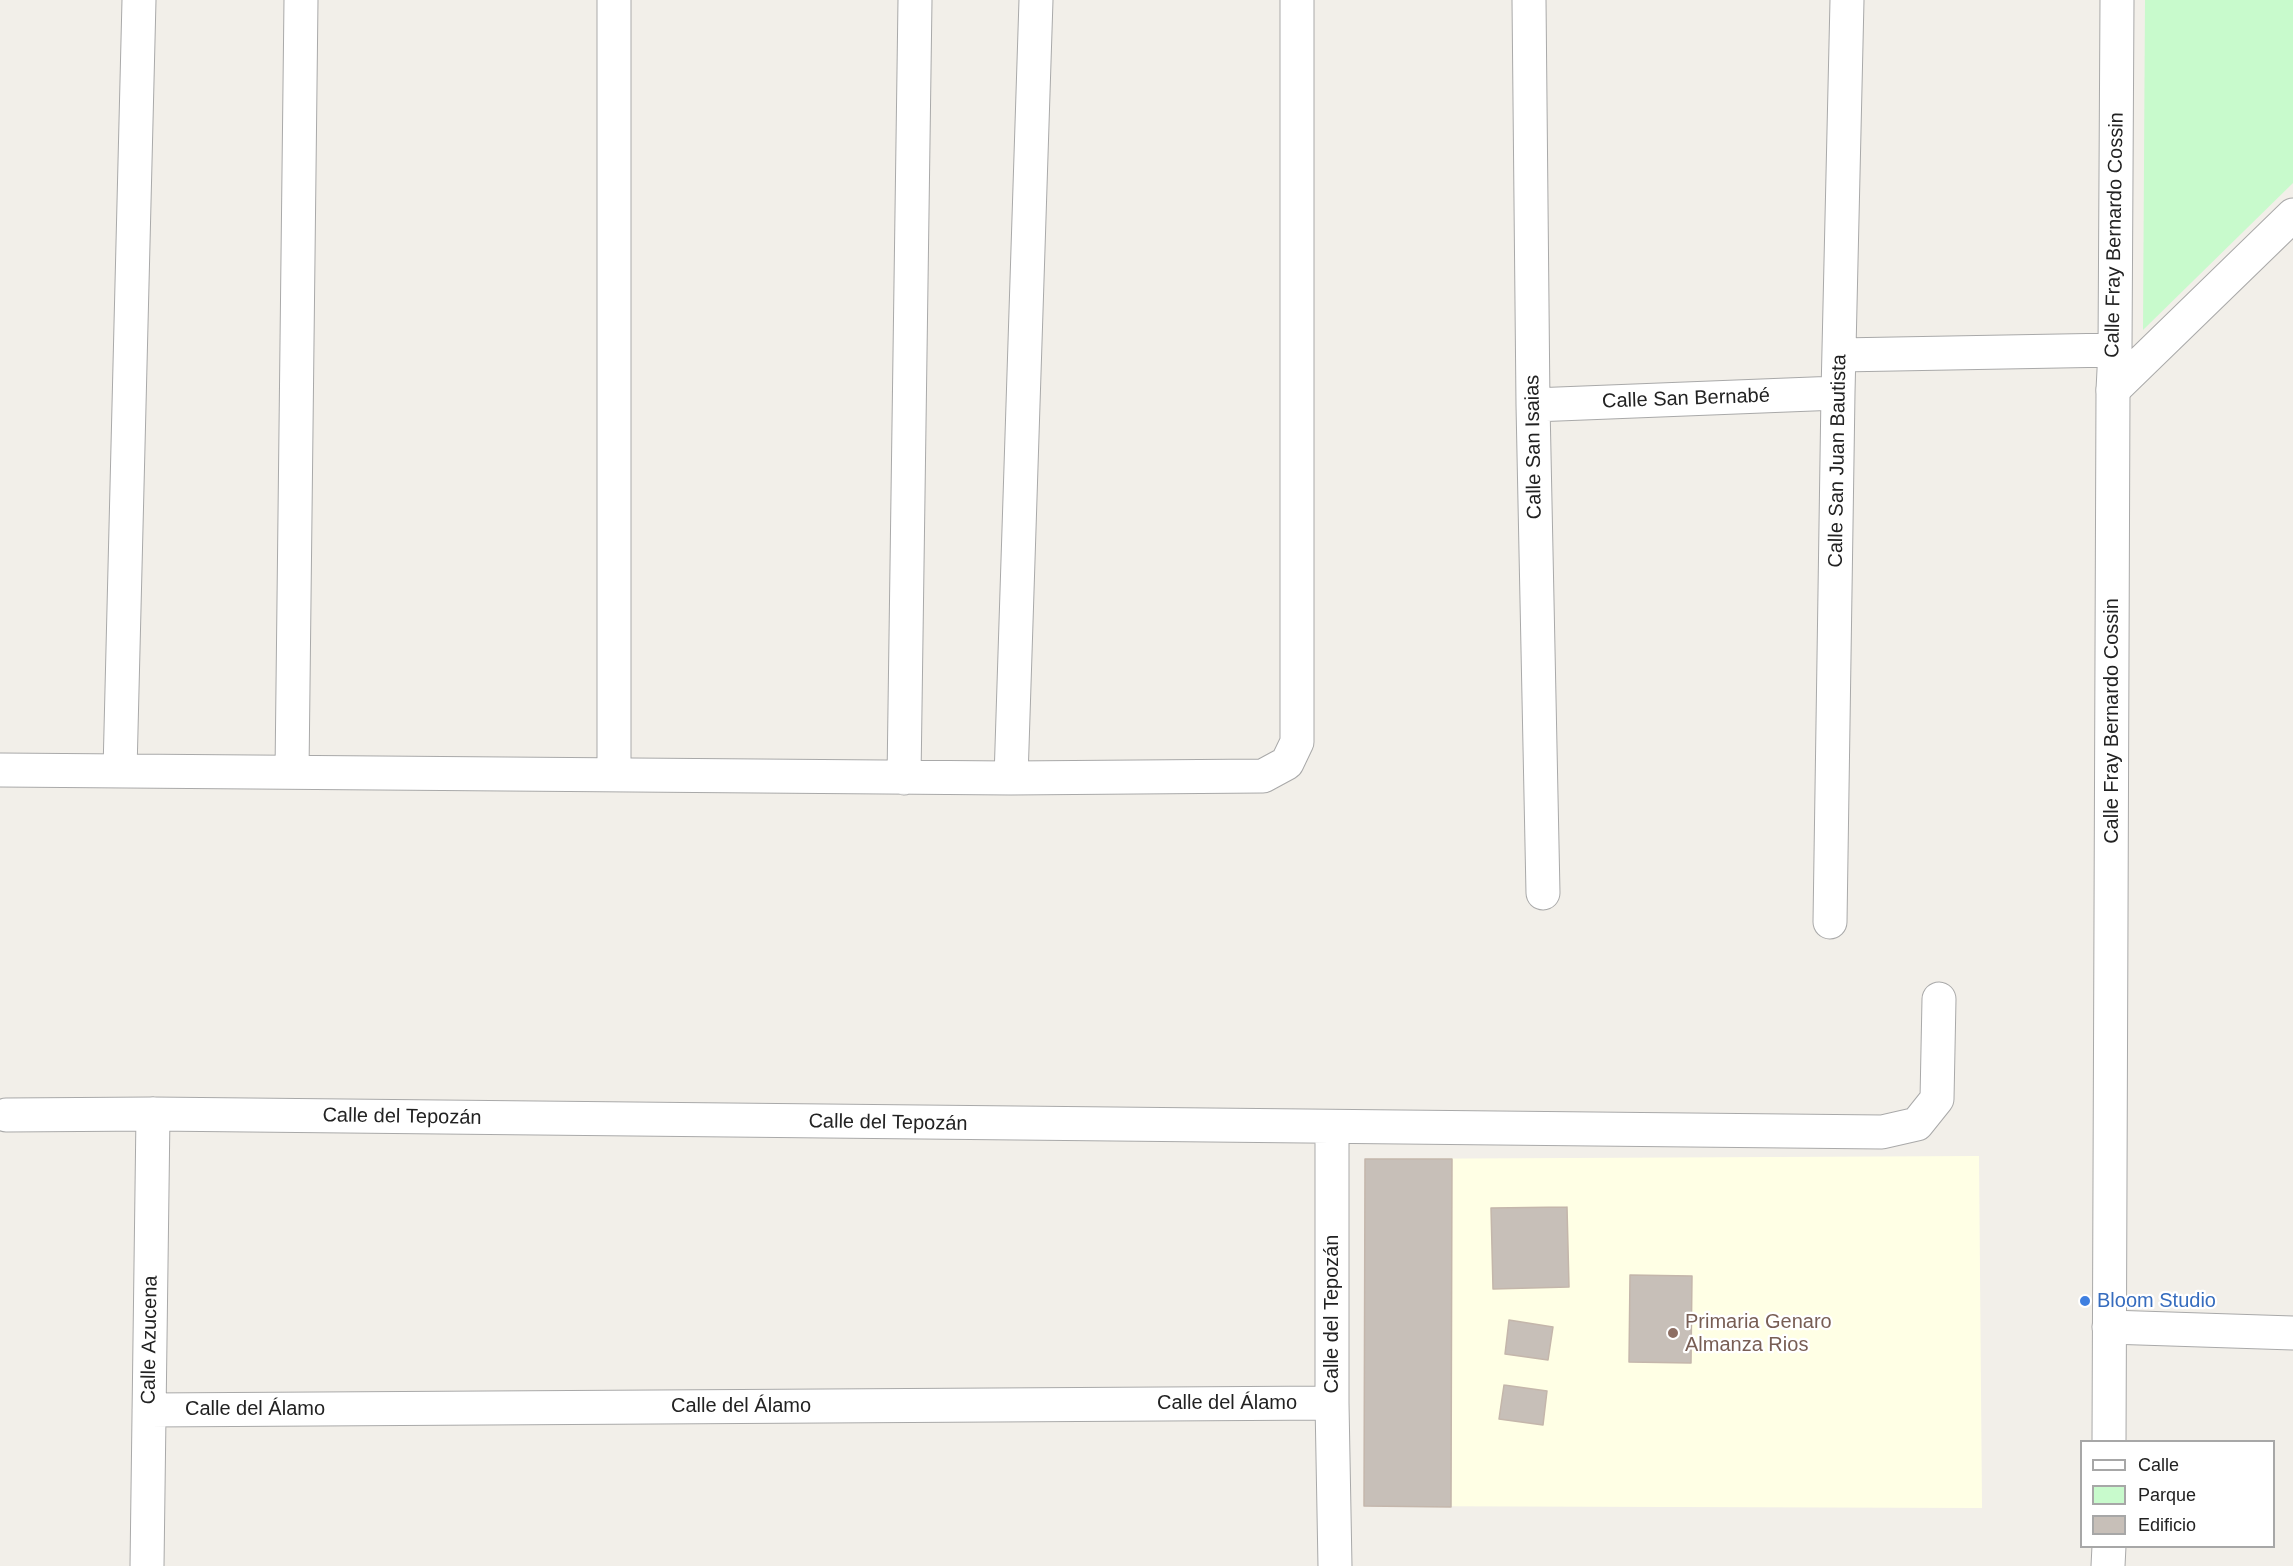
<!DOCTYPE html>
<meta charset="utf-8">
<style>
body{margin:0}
#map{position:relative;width:2293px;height:1566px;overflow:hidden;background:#f2efe9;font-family:Arial,sans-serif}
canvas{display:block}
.legend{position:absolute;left:2080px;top:1440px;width:195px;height:108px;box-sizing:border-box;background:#fff;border:2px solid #a7a7a7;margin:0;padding:8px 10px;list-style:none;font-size:18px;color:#222}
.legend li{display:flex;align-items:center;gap:12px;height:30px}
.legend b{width:30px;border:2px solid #a7a7a7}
</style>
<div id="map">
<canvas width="2293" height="1566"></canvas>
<ul class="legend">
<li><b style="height:8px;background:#fff"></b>Calle</li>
<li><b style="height:16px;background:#c8facc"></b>Parque</li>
<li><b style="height:16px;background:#c7bfb8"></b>Edificio</li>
</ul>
</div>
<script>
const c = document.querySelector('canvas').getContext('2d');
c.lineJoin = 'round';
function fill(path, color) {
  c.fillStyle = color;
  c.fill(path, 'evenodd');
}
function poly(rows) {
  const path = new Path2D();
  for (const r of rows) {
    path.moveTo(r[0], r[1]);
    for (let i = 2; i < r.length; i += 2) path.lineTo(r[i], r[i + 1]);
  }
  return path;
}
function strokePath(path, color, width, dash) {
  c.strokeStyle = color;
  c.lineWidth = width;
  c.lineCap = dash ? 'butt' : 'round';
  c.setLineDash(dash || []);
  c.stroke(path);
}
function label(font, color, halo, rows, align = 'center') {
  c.font = font + ' Arial,sans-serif';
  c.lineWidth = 4.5;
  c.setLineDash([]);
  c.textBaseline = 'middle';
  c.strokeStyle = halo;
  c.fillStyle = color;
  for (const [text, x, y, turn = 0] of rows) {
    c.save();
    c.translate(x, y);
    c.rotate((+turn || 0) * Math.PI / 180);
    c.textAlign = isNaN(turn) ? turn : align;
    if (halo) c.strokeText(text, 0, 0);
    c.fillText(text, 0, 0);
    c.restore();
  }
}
fill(poly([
 [1979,1156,1982,1508,1364,1506,1365,1159]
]), '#ffffe5');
fill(poly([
 [2145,0,2293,0,2293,183,2143,330]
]), '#c8facc');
const building = poly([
 [1365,1159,1452,1159,1451,1507,1364,1506,1365,1159],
 [1567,1207,1569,1287,1493,1289,1491,1208,1567,1207],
 [1630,1275,1692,1276,1691,1363,1629,1362,1630,1275],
 [1509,1320,1553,1327,1548,1360,1505,1354,1509,1320],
 [1504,1385,1547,1391,1543,1425,1499,1419,1504,1385]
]);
fill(building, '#c7bfb8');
strokePath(building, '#c4b6ab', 1.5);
const minor = poly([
 [614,0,614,775],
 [1529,0,1533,405,1543,893],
 [1840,355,2115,350],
 [2113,390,2115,350,2117,0],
 [2113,390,2293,215],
 [1533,405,1838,393],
 [0,770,1011,778,1263,776,1287,763,1297,742,1297,0],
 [120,771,139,0],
 [292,772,301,0],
 [904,778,915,0],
 [1011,778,1036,0],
 [1830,922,1838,393,1847,0],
 [6,1115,153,1114,1882,1132,1917,1124,1937,1099,1939,999],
 [1332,1128,1332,1403,1335,1566],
 [2109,1327,2293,1333],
 [149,1410,1332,1403],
 [147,1566,153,1114]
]);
const tertiary = poly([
 [2109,1442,2113,390],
 [2108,1566,2109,1546]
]);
strokePath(minor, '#a9a9a9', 35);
strokePath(tertiary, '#a9a9a9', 35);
strokePath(minor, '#fff', 33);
strokePath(tertiary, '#fff', 33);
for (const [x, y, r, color] of [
 [2085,1301,6,"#3f7fe0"],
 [1673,1333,6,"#8d6e63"]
]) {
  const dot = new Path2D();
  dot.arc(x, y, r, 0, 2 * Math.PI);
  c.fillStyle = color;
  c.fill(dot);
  strokePath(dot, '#fff', 2);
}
label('20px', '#222', '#fff', [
 ["Calle Fray Bernardo Cossin",2115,235,-89],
 ["Calle San Bernabé",1686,399,-2],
 ["Calle San Isaias",1534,447,-91],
 ["Calle San Juan Bautista",1838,461,-89],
 ["Calle Fray Bernardo Cossin",2112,721,-90],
 ["Calle del Tepozán",402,1117,1],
 ["Calle del Tepozán",888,1123,1],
 ["Calle del Tepozán",1332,1314,-90],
 ["Calle Azucena",150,1340,-89],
 ["Calle del Álamo",1227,1403],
 ["Calle del Álamo",741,1406],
 ["Calle del Álamo",255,1409]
]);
label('20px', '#366cbe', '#fff', [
 ["Bloom Studio",2097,1301]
], 'left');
label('20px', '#785e54', '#fff', [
 ["Primaria Genaro",1685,1322],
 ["Almanza Rios",1685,1345]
], 'left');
</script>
